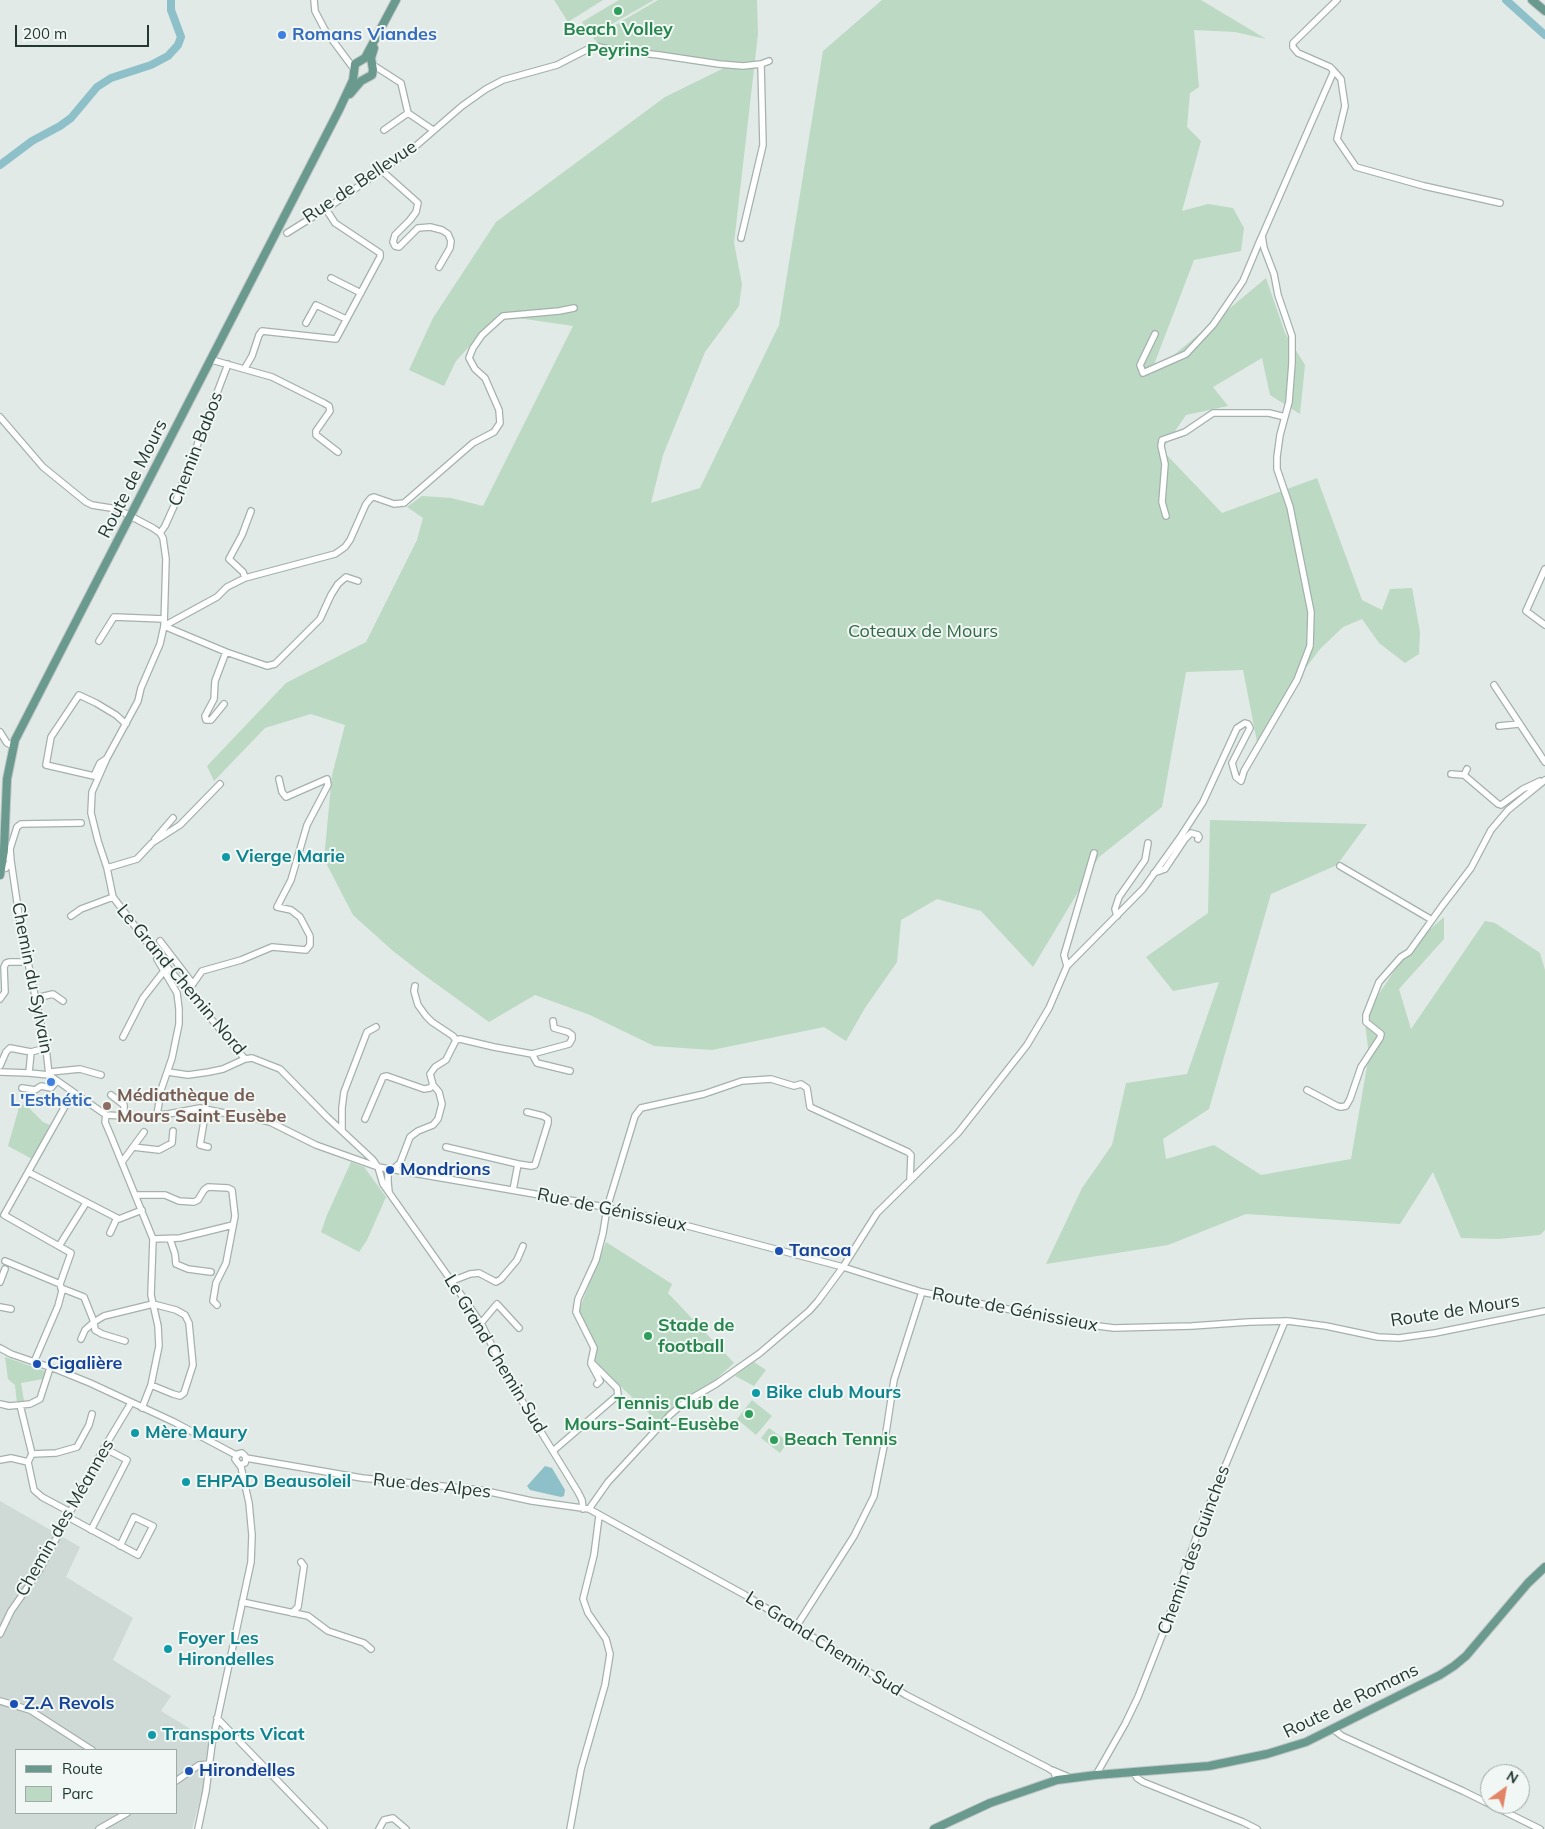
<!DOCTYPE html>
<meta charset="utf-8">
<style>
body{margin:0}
#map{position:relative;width:1545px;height:1829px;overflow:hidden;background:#e1eae6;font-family:Mulish,sans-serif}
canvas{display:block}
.legend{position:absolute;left:15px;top:1749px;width:162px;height:65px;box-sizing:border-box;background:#f1f7f4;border:1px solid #9faba6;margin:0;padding:6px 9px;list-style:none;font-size:15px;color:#233832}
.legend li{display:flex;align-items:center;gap:10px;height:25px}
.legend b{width:25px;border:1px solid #9faba6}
.north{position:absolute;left:1480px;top:1764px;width:50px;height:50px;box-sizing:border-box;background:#f1f7f4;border:1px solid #9faba6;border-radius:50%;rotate:32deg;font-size:14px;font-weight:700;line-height:20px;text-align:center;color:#233832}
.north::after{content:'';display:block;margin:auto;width:18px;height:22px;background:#e28466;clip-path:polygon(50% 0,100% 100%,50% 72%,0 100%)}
.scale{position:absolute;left:15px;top:25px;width:134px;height:22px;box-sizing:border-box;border:2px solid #233832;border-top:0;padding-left:6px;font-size:15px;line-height:18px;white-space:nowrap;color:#233832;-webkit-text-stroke:4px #f1f7f4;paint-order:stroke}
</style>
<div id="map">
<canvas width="1545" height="1829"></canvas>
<ul class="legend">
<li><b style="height:6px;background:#6a9a8e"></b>Route</li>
<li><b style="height:14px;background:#bcd9c3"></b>Parc</li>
</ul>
<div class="north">N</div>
<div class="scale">200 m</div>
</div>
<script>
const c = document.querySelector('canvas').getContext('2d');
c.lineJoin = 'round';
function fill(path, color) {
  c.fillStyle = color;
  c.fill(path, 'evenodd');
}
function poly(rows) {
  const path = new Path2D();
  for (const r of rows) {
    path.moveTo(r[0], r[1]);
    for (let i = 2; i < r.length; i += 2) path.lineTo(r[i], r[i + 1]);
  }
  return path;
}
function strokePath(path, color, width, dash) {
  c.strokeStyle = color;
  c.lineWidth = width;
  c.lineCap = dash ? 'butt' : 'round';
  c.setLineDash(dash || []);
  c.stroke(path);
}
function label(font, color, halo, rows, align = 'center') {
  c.font = font + ' Mulish,sans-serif';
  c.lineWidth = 4;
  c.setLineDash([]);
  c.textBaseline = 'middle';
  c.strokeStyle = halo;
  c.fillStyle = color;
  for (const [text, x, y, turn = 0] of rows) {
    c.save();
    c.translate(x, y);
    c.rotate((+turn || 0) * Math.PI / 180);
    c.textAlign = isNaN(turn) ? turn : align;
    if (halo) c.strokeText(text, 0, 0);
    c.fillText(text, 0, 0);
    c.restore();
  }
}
fill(poly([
 [0,1501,80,1547,66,1577,133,1618,113,1660,171,1696,161,1711,215,1744,192,1829,0,1829],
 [16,1750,176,1750,176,1813,16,1813]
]), '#cfd9d5');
fill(poly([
 [554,0,603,0,568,22],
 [619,0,654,0,591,36,582,22],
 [658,0,757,0,758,34,734,243,742,284,739,306,705,352,663,455,651,503,700,488,779,325,823,51,882,0,1201,0,1266,39,1235,32,1194,30,1199,87,1190,93,1187,127,1201,141,1182,211,1208,204,1233,208,1244,228,1241,251,1194,260,1150,375,1266,278,1285,333,1305,365,1300,414,1270,395,1262,358,1213,387,1228,406,1186,415,1162,450,1222,513,1317,478,1362,600,1382,610,1390,589,1412,588,1420,632,1419,654,1405,663,1379,643,1362,619,1343,627,1320,649,1292,686,1259,752,1243,670,1186,672,1162,807,1099,857,1033,967,981,911,937,899,901,920,897,962,865,1008,846,1041,824,1027,712,1050,654,1046,590,1015,535,995,489,1022,424,975,393,951,353,915,324,859,332,775,345,725,311,714,265,728,214,781,207,766,286,683,366,642,417,540,423,518,407,507,422,496,451,498,483,506,573,326,498,315,456,361,444,386,409,370,433,318,496,222,665,97,724,68,724,61,601,46,593,38],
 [1210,820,1367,824,1337,865,1271,894,1209,1109,1163,1139,1166,1159,1214,1145,1261,1175,1351,1159,1369,1055,1364,1016,1411,946,1444,917,1444,939,1399,989,1411,1029,1485,921,1495,923,1540,953,1545,970,1545,1230,1540,1235,1498,1239,1461,1238,1433,1172,1400,1224,1246,1214,1168,1245,1046,1264,1082,1188,1112,1145,1126,1083,1187,1074,1219,982,1173,991,1146,957,1208,913],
 [20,1104,27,1106,43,1122,50,1125,32,1159,8,1146],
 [351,1162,364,1167,386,1197,367,1240,359,1252,321,1232,327,1215],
 [606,1242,672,1284,668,1293,734,1363,714,1381,657,1421,595,1362,579,1310],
 [5,1357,45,1371,46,1374,43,1379,21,1383,24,1401,17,1403,15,1385,8,1379],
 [754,1362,766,1370,754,1386,735,1376],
 [752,1400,772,1416,756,1435,737,1419],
 [769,1428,788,1442,780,1453,761,1438]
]), '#bcd9c3');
fill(poly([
 [545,1466,552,1468,565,1490,564,1496,561,1497,530,1490,527,1486]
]), '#8ec0c9');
strokePath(poly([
 [1506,0,1545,35],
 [0,165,32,141,60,126,71,118,97,87,111,78,151,65,168,56,178,45,181,37,171,10,171,0]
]), '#8ec0c9', 8);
const minor = poly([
 [314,0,315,11,325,30,354,69],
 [761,64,769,61],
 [373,65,401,83,408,113,433,130],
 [1333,70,1341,79,1345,106,1337,139,1356,167,1424,186,1500,203],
 [384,130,408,113],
 [381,170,418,203,416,212,410,220,395,235,393,242,395,246,399,247,418,228,430,227,442,230,448,234,451,241,450,248,439,267],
 [287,233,335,203,417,145,462,106,486,89,503,80,557,65,594,46,613,50,659,55,719,64,743,66,761,64,763,145,741,238],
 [331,278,361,293],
 [306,323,316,305,346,319],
 [1155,334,1140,365,1143,373,1186,354,1213,325,1243,281,1261,238],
 [212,360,272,377,324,403,329,406,330,411,316,431,316,435,338,452],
 [245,368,252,356,259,335,262,331,336,339,380,257,380,253,335,223,326,209],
 [0,417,43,467,86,502,92,505,117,509,153,528,160,533,163,538,166,559,164,626,160,644,141,688,138,701,107,758,92,792,91,813,98,841,107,868,113,897,153,950,245,1059,252,1058,280,1069,327,1117,373,1160,378,1167,383,1184,481,1323,506,1375,578,1492,582,1500,583,1509],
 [1166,516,1162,502,1165,464,1161,446,1162,440,1185,432,1213,413,1269,413,1285,417],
 [160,533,165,526,174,506,228,364],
 [1545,569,1526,611,1545,625],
 [245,578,243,572,229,559,242,535,251,511],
 [164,626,217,597,227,587,245,578,335,554,345,547,350,540,366,504,371,498,374,497,394,504,404,503,473,443,494,432,500,423,499,410,485,378,475,369,469,358,473,348,482,335,503,316,559,311,574,308],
 [164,626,226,652,267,666,275,664,320,619,331,595,338,584,346,577,358,581],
 [99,641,114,617,164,619],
 [1494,685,1545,762],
 [224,704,211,720,206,720,205,716,214,699,215,681,226,652],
 [1499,726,1519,724],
 [0,732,7,743,13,746],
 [106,759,100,763,94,776,46,765,51,737,79,695,96,703,116,715,126,724],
 [1467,769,1464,775,1498,804,1501,805,1523,789,1540,781],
 [1451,774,1464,775],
 [155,839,173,818],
 [4,854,11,861,21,929,46,1048,49,1075],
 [1340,866,1432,920],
 [6,868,11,861,10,849,17,827,21,824,81,823],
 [107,868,137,859,152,843,180,825,220,784],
 [1154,873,1165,869,1185,839,1191,833,1198,835,1199,837,1198,839],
 [71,916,81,909,113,897],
 [1117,916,1115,909,1119,897,1145,860,1148,843],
 [160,941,193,984],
 [157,959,177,993,179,1009,179,1024,172,1058,161,1090,157,1115],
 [1067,966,1064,955,1094,853],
 [415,986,414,991,418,1005,426,1016,432,1022,453,1036,456,1040],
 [188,991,202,971,241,960,272,947,306,950,310,945,310,936,300,917,291,910,277,907,291,880,307,825,328,785,327,779,286,797,282,792,279,779],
 [36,998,53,994,63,1001],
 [0,999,5,992,4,967,6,963,9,962,28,962],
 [123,1037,143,998,164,971],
 [532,1054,537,1063,570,1071],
 [0,1066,6,1052,10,1048,31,1052],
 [0,1072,29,1073,49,1075,106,1115,140,1117,168,1114,200,1108,224,1113,245,1116,270,1122,316,1145,378,1167,575,1201,669,1221,843,1267,922,1292,1082,1324,1114,1328,1192,1326,1249,1322,1288,1321,1326,1326,1378,1337,1399,1338,1435,1333,1545,1311],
 [50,1072,80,1069,101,1075],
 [168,1072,188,1075,209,1072,223,1069,245,1059],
 [29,1073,31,1052,46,1048],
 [22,1088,35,1090,41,1086,51,1088,57,1081],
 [1307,1090,1337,1106,1341,1107,1346,1106,1350,1099,1361,1067,1380,1038,1381,1034,1366,1022,1366,1015,1379,982,1401,957,1409,952,1442,906,1471,868,1491,830,1508,810,1545,780],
 [111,1095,124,1105,124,1117],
 [198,1111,203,1112,205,1115,200,1145,208,1147],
 [106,1115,105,1122,111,1136,153,1239,151,1295,158,1326,159,1346,151,1385,142,1408],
 [365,1119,383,1077,387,1076,424,1089,430,1088,433,1085],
 [342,1130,342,1108,344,1092,367,1032,376,1027],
 [133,1147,144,1132],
 [446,1147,518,1164],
 [122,1162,133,1147,159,1150,172,1143,173,1131],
 [388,1169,388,1182,389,1192],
 [392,1170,400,1163,410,1137,418,1131,433,1125,438,1119,442,1104,439,1092,433,1085,430,1074,435,1067,446,1060,456,1040,460,1039,494,1047,532,1054,569,1044,572,1039,572,1035,568,1032,554,1028,553,1021],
 [28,1172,119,1219,142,1210],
 [513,1190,518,1164,531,1166,535,1165,548,1123,548,1119,543,1116,527,1112],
 [136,1195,165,1195,179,1201,194,1202,198,1200,204,1190,208,1187,228,1188,232,1190,235,1216,226,1263,216,1283,213,1301,217,1305],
 [110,1233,117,1218],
 [153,1239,180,1238,233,1225],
 [170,1239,175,1254,176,1264,188,1269,211,1272],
 [59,1246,86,1203],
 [5,1261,60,1284],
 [452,1281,470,1274,479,1273,496,1282,501,1279,517,1260,523,1246],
 [0,1282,5,1269],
 [61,1288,84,1297,94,1322,104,1316,153,1304,176,1310,185,1315,189,1323,193,1365,184,1393,180,1396,173,1394,151,1385],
 [0,1307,11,1309],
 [481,1323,497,1304,519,1328],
 [81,1339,85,1330,94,1322,95,1330,102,1334,125,1341],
 [0,1348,11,1354,58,1370,90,1383,174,1422,236,1455],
 [34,1362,58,1306,62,1291,60,1284,71,1253,4,1215,73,1092],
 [591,1364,600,1381,597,1384],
 [0,1404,9,1406,20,1405,32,1454,28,1462,34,1490,42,1497,70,1512],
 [20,1405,30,1404,40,1399,50,1368],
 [553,1451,618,1395,617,1388,591,1362,594,1348,576,1312,578,1299,596,1260,603,1233,607,1208,635,1116,641,1108,704,1094,742,1081,771,1079,794,1086,801,1084,807,1088,810,1107,908,1152,911,1155,910,1180],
 [32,1454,56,1453,77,1447,89,1425,92,1414],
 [246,1458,362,1478,481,1490,532,1501,589,1509,745,1595,906,1695,1048,1768,1054,1772,1057,1780],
 [0,1460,11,1458,28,1462],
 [589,1509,608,1482,670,1415,685,1402,716,1384,760,1353,809,1311,818,1301,843,1267,877,1213,958,1133,1027,1045,1049,1008,1067,966,1143,889,1181,836,1203,802,1237,728,1245,723,1248,724,1250,728,1232,763,1236,777,1241,781,1244,771,1297,680,1310,646,1311,612,1290,507,1277,469,1277,457,1280,435,1289,402,1292,363,1292,336,1278,295,1274,274,1264,248,1262,236,1333,73,1333,70,1330,67,1298,53,1293,47,1293,43,1337,0],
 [68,1517,138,1555,153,1526,134,1517,120,1546],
 [91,1530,127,1460,104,1448],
 [242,1602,308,1616,328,1631,364,1643,371,1649],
 [292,1613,298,1607,304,1566,301,1562],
 [796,1627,854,1536,874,1496,884,1446,894,1380,922,1292],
 [0,1634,11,1611,39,1571,104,1448,131,1403],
 [0,1701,30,1710,92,1750],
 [217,1718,324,1829],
 [1333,1729,1342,1736,1463,1791,1540,1829],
 [1052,1770,1071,1778],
 [1134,1772,1137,1778,1143,1782,1243,1822,1257,1829],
 [1096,1775,1125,1724,1138,1697,1165,1628,1198,1532,1285,1321],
 [176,1781,199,1765,209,1764],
 [99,1829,127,1813],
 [198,1829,206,1791,212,1744,251,1562,252,1535,249,1503,241,1467,235,1459,238,1454,242,1453,245,1456,246,1459,245,1463,240,1465],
 [379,1829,384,1820,393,1818,406,1829],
 [570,1829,581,1769,605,1685,610,1654,606,1639,588,1613,583,1599,594,1555,599,1516]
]);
const major = poly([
 [1532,0,1545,11],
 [350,94,361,81,372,75,373,70,371,58,374,48],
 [0,875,4,850,7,779,15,740,339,110,353,80,355,64,365,58,396,0],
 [934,1829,990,1803,1057,1780,1096,1775,1209,1766,1267,1754,1306,1742,1440,1675,1454,1666,1466,1656,1528,1583,1545,1567]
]);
strokePath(minor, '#a4b1ac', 8);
strokePath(major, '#c1c7c6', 10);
strokePath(minor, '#fff', 5.5);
strokePath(major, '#6a9a8e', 8);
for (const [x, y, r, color] of [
 [618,11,5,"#2e9e5b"],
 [282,35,5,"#3f7fe0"],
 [226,857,5,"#0f9aa8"],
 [51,1082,5,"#3f7fe0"],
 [107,1106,5,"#8d6e63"],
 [390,1170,5,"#1a4fb4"],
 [779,1251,5,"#1a4fb4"],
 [648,1336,5,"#2e9e5b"],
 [37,1364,5,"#1a4fb4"],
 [756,1393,5,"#0f9aa8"],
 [749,1414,5,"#2e9e5b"],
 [135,1433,5,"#0f9aa8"],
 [774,1440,5,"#2e9e5b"],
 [186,1482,5,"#0f9aa8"],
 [168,1649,5,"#0f9aa8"],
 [14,1704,5,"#1a4fb4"],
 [152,1735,5,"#0f9aa8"],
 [189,1771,5,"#1a4fb4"]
]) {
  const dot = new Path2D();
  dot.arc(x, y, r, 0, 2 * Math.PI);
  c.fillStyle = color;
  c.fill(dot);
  strokePath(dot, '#f1f7f4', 2);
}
label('bold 18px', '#27864d', '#f1f7f4', [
 ["Beach Volley",618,30,"center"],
 ["Peyrins",618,51,"center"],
 ["Stade de",658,1326],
 ["football",658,1347],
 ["Tennis Club de",739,1404,"right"],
 ["Mours-Saint-Eusèbe",739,1425,"right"],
 ["Beach Tennis",784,1440]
], 'left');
label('bold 18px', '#366cbe', '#f1f7f4', [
 ["Romans Viandes",292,35],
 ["L'Esthétic",51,1101,"center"]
], 'left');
label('18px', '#233832', '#f1f7f4', [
 ["Rue de Bellevue",360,182,-34],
 ["Chemin Babos",196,449,-69],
 ["Route de Mours",133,479,-63],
 ["Chemin du Sylvain",32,978,79],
 ["Le Grand Chemin Nord",181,980,50],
 ["Rue de Génissieux",612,1210,12],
 ["Route de Génissieux",1015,1310,11],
 ["Route de Mours",1455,1311,-9],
 ["Le Grand Chemin Sud",495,1354,59],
 ["Rue des Alpes",432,1486,6],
 ["Chemin des Méannes",65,1518,-60],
 ["Chemin des Guinches",1194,1550,-70],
 ["Le Grand Chemin Sud",824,1644,32],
 ["Route de Romans",1351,1701,-26]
]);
label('18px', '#326a48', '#f1f7f4', [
 ["Coteaux de Mours",923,632]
]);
label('bold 18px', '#0d838f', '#f1f7f4', [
 ["Vierge Marie",236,857],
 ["Bike club Mours",766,1393],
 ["Mère Maury",145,1433],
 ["EHPAD Beausoleil",196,1482],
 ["Foyer Les",178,1639],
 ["Hirondelles",178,1660],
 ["Transports Vicat",162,1735]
], 'left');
label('bold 18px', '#785e54', '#f1f7f4', [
 ["Médiathèque de",117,1096],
 ["Mours Saint Eusèbe",117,1117]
], 'left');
label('bold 18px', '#164399', '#f1f7f4', [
 ["Mondrions",400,1170],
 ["Tancoa",789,1251],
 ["Cigalière",47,1364],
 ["Z.A Revols",24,1704],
 ["Hirondelles",199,1771]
], 'left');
</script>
